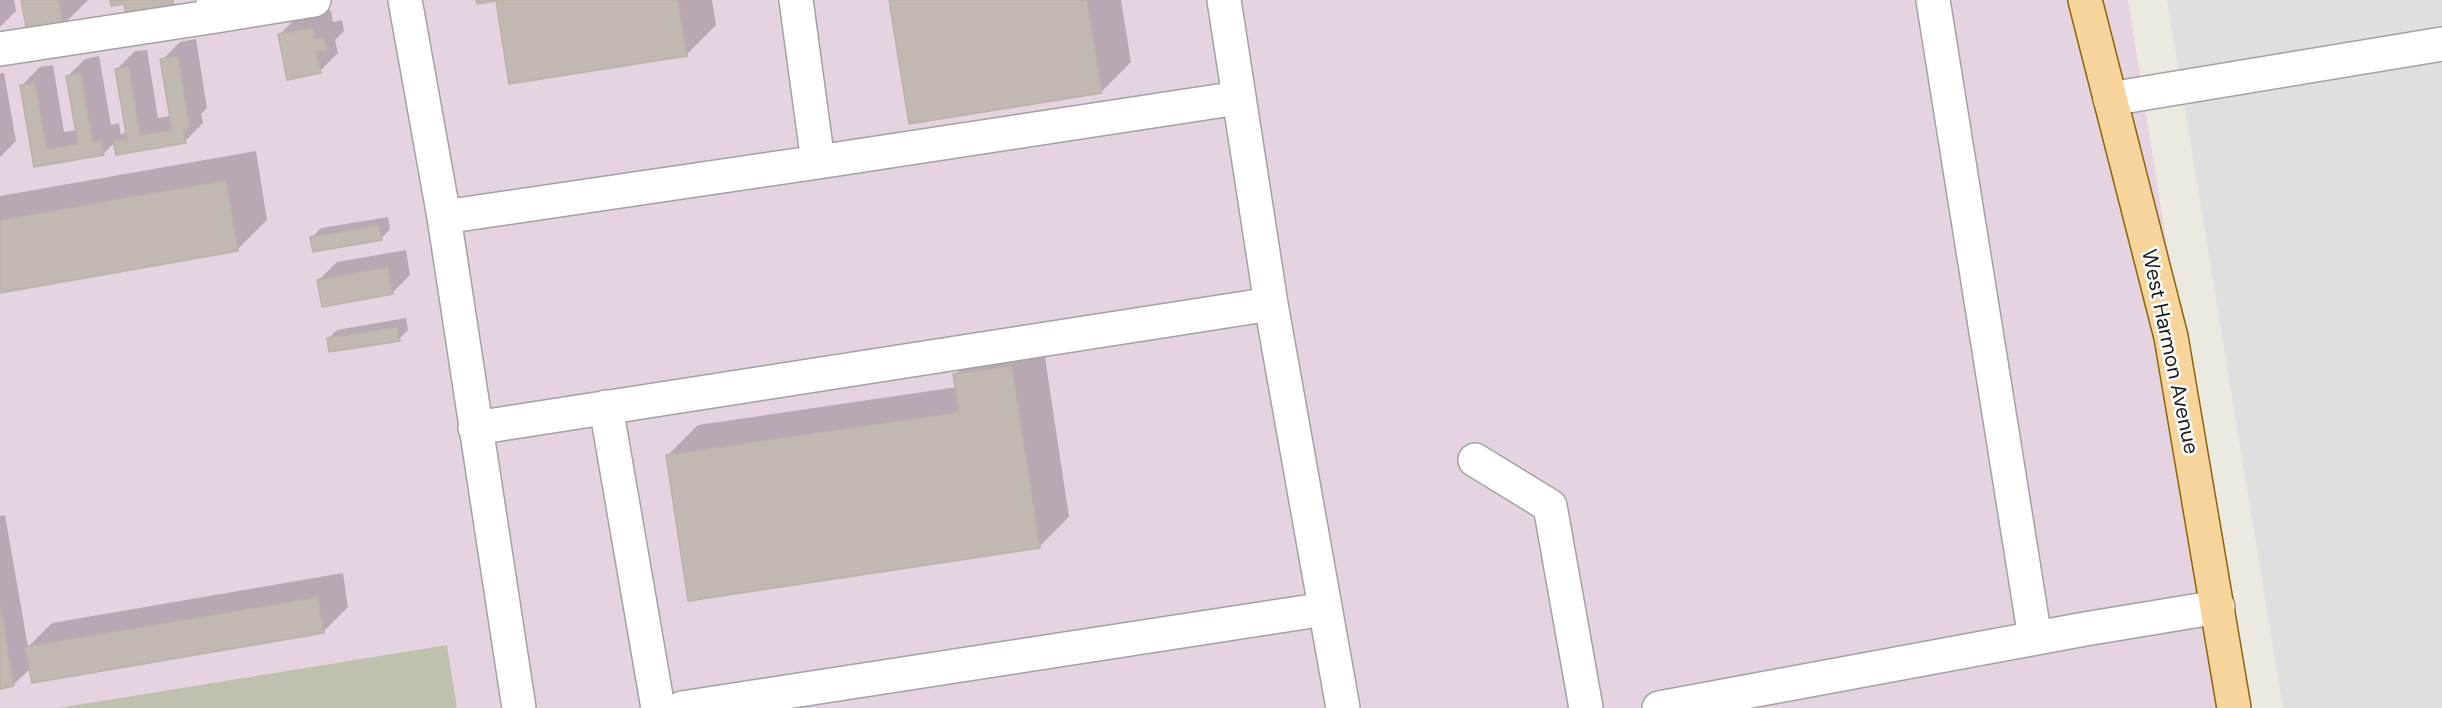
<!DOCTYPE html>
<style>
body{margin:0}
canvas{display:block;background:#ece9e1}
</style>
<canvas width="2442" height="708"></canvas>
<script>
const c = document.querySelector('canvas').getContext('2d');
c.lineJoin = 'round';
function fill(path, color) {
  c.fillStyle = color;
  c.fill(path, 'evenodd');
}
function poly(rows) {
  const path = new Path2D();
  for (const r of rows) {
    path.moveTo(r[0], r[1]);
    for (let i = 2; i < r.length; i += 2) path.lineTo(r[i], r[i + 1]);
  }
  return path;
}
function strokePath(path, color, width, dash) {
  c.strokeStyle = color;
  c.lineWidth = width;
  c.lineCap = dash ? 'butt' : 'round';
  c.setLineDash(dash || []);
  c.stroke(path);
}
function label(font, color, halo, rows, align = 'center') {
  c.font = font + ' "DM Sans",sans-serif';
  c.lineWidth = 5;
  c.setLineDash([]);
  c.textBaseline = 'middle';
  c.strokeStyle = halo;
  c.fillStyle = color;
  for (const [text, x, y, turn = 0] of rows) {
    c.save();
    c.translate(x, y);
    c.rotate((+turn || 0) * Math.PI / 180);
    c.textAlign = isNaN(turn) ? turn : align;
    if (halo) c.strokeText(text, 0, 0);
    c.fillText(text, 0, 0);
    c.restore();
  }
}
fill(poly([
 [0,0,2128,0,2240,708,457,708,447,645,58,708,0,708]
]), '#e5d3e1');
fill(poly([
 [447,645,457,708,58,708]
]), '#bfc0ad');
fill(poly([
 [2167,0,2442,0,2442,708,2283,708]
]), '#dfdfdf');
fill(poly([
 [0,0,14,0,16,11,0,27],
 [23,0,88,0,63,25],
 [498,0,712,0,716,25,686,55],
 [891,0,1121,0,1131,62,1101,92],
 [331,10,333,22,342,20,344,31,335,40,338,53,320,71,279,35,297,17],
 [196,39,207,108,201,114,203,123,185,141,115,142,103,154,36,165,22,85,40,67,53,65,64,132,77,130,67,77,85,59,99,56,111,125,119,123,121,135,127,130,117,69,135,51,147,50,158,118,171,116,162,60,180,42],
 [0,73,4,73,16,141,0,157],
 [256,151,267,220,237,250,0,291,0,196],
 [388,217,390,229,381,239,312,237,321,228],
 [406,250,410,275,392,293,319,280,337,262],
 [406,318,408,330,399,339,328,339,337,330],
 [1042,337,1069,517,1039,547,668,455,698,425,957,387,955,375,985,345],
 [5,515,28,647,52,623,343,573,348,607,323,632,31,668,13,685,0,687,0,516]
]), '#0003');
const building = poly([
 [21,0,59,0,63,26,27,33,21,0],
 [110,0,173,0,174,6,126,14,124,4,111,6,110,0],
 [476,0,678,0,687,56,509,84,496,1,477,4,476,0],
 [889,0,1087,0,1102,93,909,124,889,0],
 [313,28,315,39,324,37,327,50,316,52,321,73,287,80,278,34,313,28],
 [178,56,190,128,183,129,186,143,116,155,113,141,127,139,115,69,129,67,140,135,172,130,160,59,178,56],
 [81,73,93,142,102,141,104,155,34,167,20,85,35,83,47,149,78,144,66,76,81,73],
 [226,180,238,251,0,293,0,220,226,180],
 [379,225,382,240,313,252,310,237,379,225],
 [388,267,393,294,322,307,317,280,388,267],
 [397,327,400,341,329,352,327,338,397,327],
 [1012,366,1040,548,688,601,666,455,959,412,953,374,1012,366],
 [318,597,324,633,32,683,25,647,318,597],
 [0,604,14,686,0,689,0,604]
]);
fill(building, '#c0b8b1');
strokePath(building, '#bdb0a5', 1.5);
const minor = poly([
 [213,0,216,16,314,0],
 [405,0,444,217,519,708],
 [796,0,818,162],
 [1224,0,1271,304,1343,708],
 [1933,0,2035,638],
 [0,49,216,16],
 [2110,99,2442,44],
 [444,217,818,162,1238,98],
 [606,407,658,708],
 [475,428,1271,304],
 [1475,460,1550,506,1586,708],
 [682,708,1325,609],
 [1659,708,2085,629,2218,607]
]);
const major = poly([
 [2085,0,2171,337,2234,708]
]);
strokePath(minor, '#a2a2a2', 36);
strokePath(major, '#8b6508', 36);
strokePath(minor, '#fff', 33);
strokePath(major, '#f6d49c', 33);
label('21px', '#1b1b1b', '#fff', [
 ["West Harmon Avenue",2169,352,78]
]);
</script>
